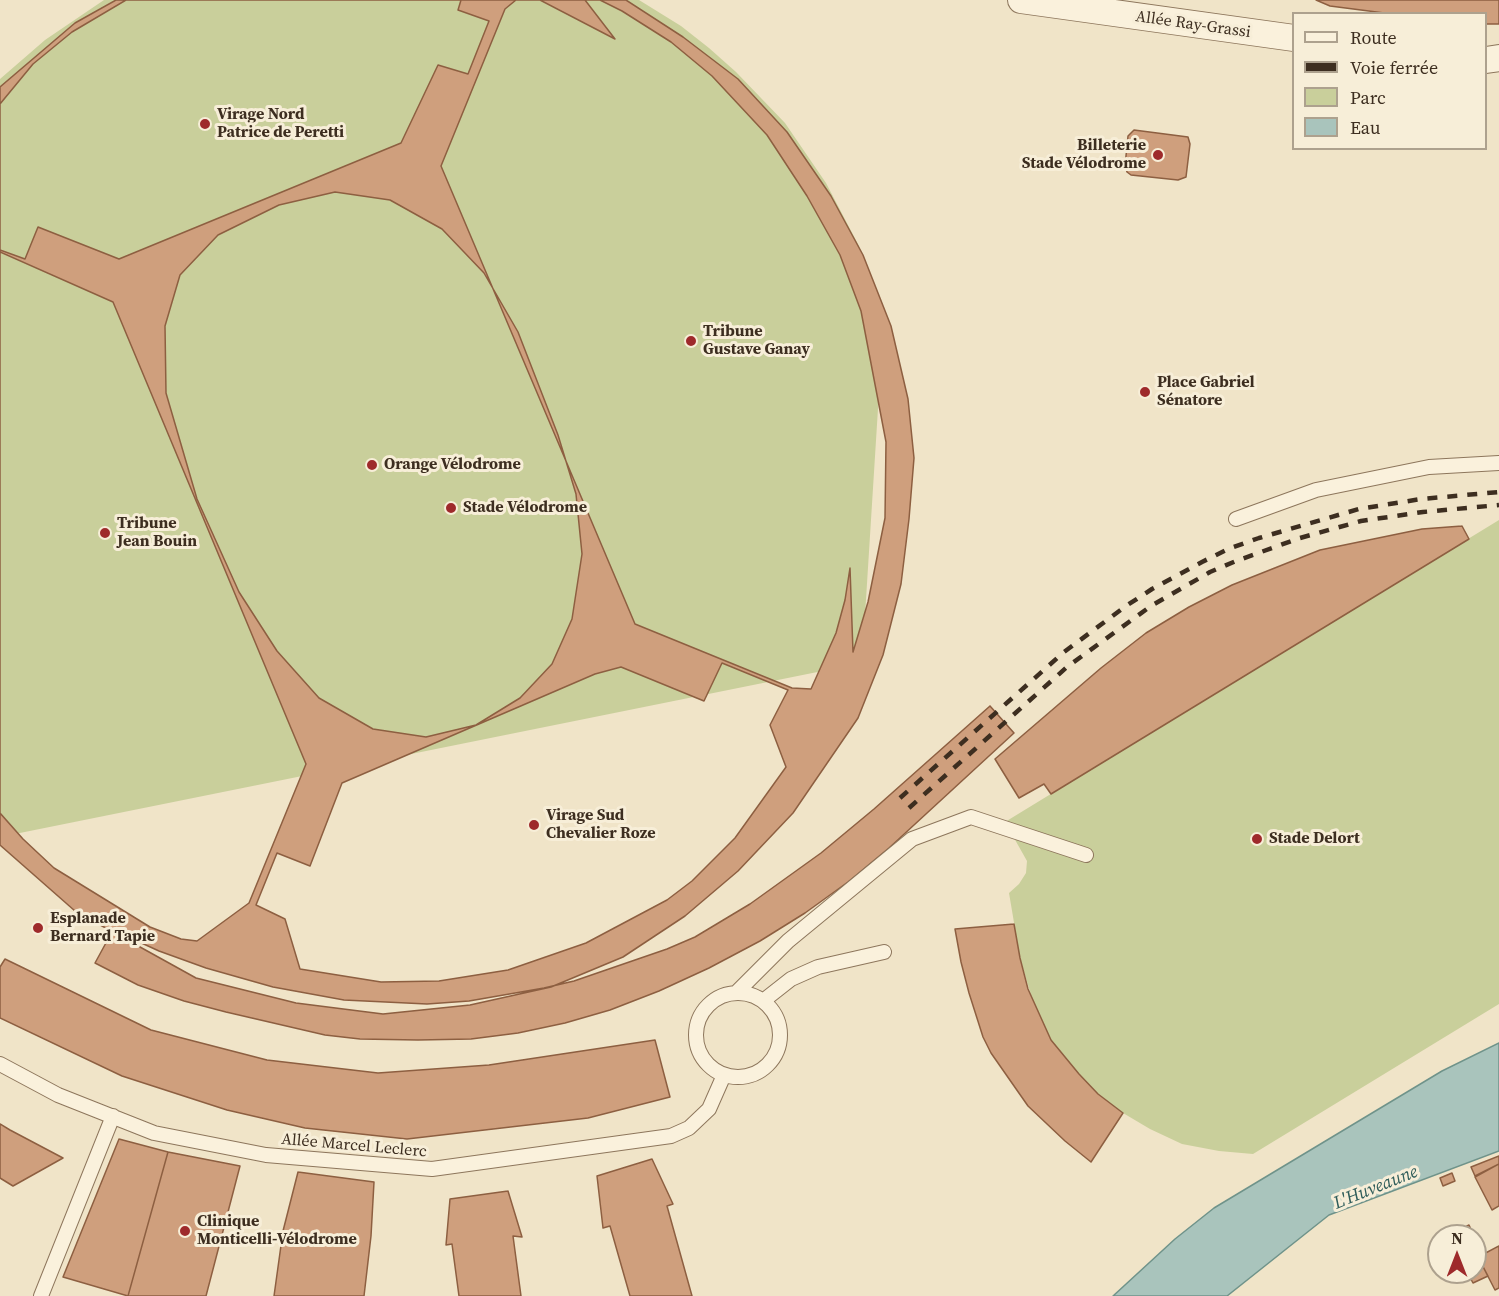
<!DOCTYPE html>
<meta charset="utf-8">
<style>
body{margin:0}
#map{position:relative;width:1499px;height:1296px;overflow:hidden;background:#f0e4c8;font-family:"Source Serif 4",serif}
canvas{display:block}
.legend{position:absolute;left:1292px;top:12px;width:195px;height:138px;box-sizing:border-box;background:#f7eed8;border:2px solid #ada18e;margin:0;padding:8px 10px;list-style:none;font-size:18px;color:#3d2e20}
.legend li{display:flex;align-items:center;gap:12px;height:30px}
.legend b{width:30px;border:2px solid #ada18e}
.north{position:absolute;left:1427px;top:1224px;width:60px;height:60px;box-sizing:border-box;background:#f7eed8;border:2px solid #ada18e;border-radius:50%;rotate:0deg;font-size:16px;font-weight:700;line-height:24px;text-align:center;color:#3d2e20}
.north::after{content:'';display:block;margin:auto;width:21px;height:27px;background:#9e2a2b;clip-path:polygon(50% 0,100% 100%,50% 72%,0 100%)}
</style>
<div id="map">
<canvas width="1499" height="1296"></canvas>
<ul class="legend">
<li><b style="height:8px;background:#faf1dc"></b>Route</li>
<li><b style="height:8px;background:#3d2e20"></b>Voie ferrée</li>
<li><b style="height:16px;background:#c9cf9b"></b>Parc</li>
<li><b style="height:16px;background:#a9c4bc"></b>Eau</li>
</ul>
<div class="north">N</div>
</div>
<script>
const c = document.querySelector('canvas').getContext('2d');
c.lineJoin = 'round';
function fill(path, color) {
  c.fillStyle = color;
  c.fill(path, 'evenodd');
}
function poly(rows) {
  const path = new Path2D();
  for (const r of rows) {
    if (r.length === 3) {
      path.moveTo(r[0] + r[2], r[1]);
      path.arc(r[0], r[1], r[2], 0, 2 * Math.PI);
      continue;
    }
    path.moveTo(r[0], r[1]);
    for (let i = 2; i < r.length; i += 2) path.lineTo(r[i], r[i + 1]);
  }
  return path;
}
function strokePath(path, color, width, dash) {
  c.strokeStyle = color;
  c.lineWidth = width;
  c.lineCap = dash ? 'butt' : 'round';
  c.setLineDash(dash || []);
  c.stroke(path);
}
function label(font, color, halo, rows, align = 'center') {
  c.font = font + ' "Source Serif 4",serif';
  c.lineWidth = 6;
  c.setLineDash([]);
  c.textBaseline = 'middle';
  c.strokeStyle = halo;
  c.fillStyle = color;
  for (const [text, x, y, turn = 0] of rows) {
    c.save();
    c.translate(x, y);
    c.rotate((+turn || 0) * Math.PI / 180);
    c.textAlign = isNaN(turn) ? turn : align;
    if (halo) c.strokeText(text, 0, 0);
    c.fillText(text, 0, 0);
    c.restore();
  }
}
fill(poly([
 [104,0,639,0,681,26,709,48,736,72,785,123,826,183,859,246,884,313,862,663,0,837,0,79,45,40],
 [1499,520,1499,1004,1253,1154,1219,1151,1182,1144,1150,1129,1123,1113,1098,1094,1079,1074,1051,1040,1034,1005,1020,958,1009,893,1019,884,1026,873,1027,861,1005,822]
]), '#c9cf9b');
const water = poly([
 [1499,1043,1499,1151,1329,1215,1227,1296,1113,1296,1175,1239,1214,1208,1442,1071,1499,1043]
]);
fill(water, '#a9c4bc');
strokePath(water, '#6f938a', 1.5);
const building = poly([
 [116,0,626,0,683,37,738,79,787,132,831,196,863,255,891,326,908,399,914,458,909,519,901,584,883,655,858,718,793,813,738,871,685,916,623,957,551,987,470,1005,383,1014,296,1003,196,978,75,911,0,845,0,87,75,23,116,0],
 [335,192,390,200,442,229,484,273,518,332,558,435,576,494,582,554,572,619,552,664,520,698,476,725,426,737,373,729,319,698,277,651,239,592,197,499,166,393,165,326,180,275,218,235,279,205,335,192],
 [126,0,461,0,458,10,489,21,468,74,438,65,401,143,119,259,38,227,25,259,0,250,0,104,33,64,72,32,126,0],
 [516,0,540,0,615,39,585,0,600,0,622,11,671,42,712,76,767,135,807,196,840,255,861,311,886,442,885,518,868,602,853,652,850,568,845,600,836,633,811,689,792,688,635,624,441,166,505,9,516,0],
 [1316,0,1499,0,1499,24,1486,24,1486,14,1392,14,1330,6,1316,0],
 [1134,130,1188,137,1190,144,1186,177,1178,180,1131,175,1127,172,1125,166,1128,136,1134,130],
 [0,252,113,302,306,764,249,903,197,941,181,939,150,927,54,868,23,839,0,813,0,252],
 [1462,526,1469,539,1051,794,1044,784,1019,798,995,759,1101,668,1146,633,1189,607,1232,585,1320,550,1422,529,1462,526],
 [722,663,788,690,770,725,786,767,735,838,692,881,667,900,586,943,508,970,439,981,381,982,300,969,285,919,256,905,277,853,310,866,342,783,595,674,621,667,704,701,722,663],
 [990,706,1014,733,889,848,848,882,805,913,760,941,709,968,659,991,610,1010,565,1023,518,1033,471,1039,418,1040,360,1039,325,1035,226,1012,184,1001,138,985,95,963,113,930,159,951,206,968,273,987,344,1000,427,1004,469,1001,544,988,574,981,667,949,695,937,750,904,821,853,874,809,990,706],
 [1014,924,1020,958,1028,989,1051,1040,1079,1074,1098,1094,1123,1113,1091,1162,1065,1141,1028,1106,991,1053,983,1037,969,993,961,962,955,929,1014,924],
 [5,959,151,1030,267,1060,378,1073,489,1065,655,1040,670,1097,588,1118,407,1139,305,1128,227,1110,122,1076,0,1018,0,967,5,959],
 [0,1124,10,1130,63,1158,13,1186,0,1178,0,1124],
 [119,1139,168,1152,128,1296,63,1277,119,1139],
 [168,1152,240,1166,206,1296,128,1296,168,1152],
 [1499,1156,1499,1164,1475,1176,1471,1167,1499,1156],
 [652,1159,673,1204,667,1206,692,1296,630,1296,610,1226,603,1228,597,1176,652,1159],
 [1499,1164,1499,1206,1492,1210,1475,1177,1499,1164],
 [298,1172,374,1182,371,1236,364,1296,274,1296,283,1231,298,1172],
 [1452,1173,1455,1181,1443,1186,1440,1178,1452,1173],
 [508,1191,522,1237,513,1236,521,1296,459,1296,452,1244,446,1245,450,1199,508,1191],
 [1469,1225,1474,1236,1453,1236,1452,1234,1469,1225],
 [1499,1246,1499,1288,1495,1290,1478,1257,1499,1246],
 [1477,1248,1481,1256,1478,1257,1488,1276,1473,1283,1467,1272,1475,1272,1475,1249,1477,1248]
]);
fill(building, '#cf9f7d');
strokePath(building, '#8d5f41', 1.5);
const service = poly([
 [1236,519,1316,490,1429,467,1499,463],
 [738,1035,42],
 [736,993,788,941,912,839,971,817,1086,855],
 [763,1001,791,979,818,967,884,952],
 [0,1064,58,1095,154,1133,266,1155,432,1169,671,1136,689,1128,709,1109,724,1075],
 [41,1296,113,1116]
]);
const minor = poly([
 [1021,0,1294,38],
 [1486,60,1499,58]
]);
strokePath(service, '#8d765c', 16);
strokePath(minor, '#8d765c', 28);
strokePath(service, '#faf1dc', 14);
strokePath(minor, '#faf1dc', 26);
strokePath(poly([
 [900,798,1064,652,1126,606,1152,589,1202,562,1228,549,1259,538,1359,509,1421,499,1499,492],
 [909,808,1067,667,1151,606,1210,572,1236,561,1300,538,1361,521,1423,512,1499,505]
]), '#3d2e20', 4.5, [10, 10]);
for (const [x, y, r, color] of [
 [205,124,6,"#9e2a2b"],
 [1158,155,6,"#9e2a2b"],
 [691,341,6,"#9e2a2b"],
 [1145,392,6,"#9e2a2b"],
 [372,465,6,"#9e2a2b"],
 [451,508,6,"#9e2a2b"],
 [105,533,6,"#9e2a2b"],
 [534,825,6,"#9e2a2b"],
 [1257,839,6,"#9e2a2b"],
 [38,928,6,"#9e2a2b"],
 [185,1231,6,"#9e2a2b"]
]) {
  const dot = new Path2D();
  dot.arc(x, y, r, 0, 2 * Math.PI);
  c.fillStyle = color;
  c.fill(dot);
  strokePath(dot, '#f7eed8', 2);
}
label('16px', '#3d2e20', '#f7eed8', [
 ["Allée Ray-Grassi",1193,25,8],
 ["Allée Marcel Leclerc",354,1146,5]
]);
label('bold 16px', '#3d2e20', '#f7eed8', [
 ["Virage Nord",217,115],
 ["Patrice de Peretti",217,133],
 ["Billeterie",1146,146,"right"],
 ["Stade Vélodrome",1146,164,"right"],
 ["Tribune",703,332],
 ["Gustave Ganay",703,350],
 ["Place Gabriel",1157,383],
 ["Sénatore",1157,401],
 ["Orange Vélodrome",384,465],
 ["Stade Vélodrome",463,508],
 ["Tribune",117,524],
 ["Jean Bouin",117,542],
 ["Virage Sud",546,816],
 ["Chevalier Roze",546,834],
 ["Stade Delort",1269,839],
 ["Esplanade",50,919],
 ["Bernard Tapie",50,937],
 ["Clinique",197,1222],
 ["Monticelli-Vélodrome",197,1240]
], 'left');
label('italic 18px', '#2f5d5a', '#f7eed8', [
 ["L'Huveaune",1376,1188,-22]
]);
</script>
